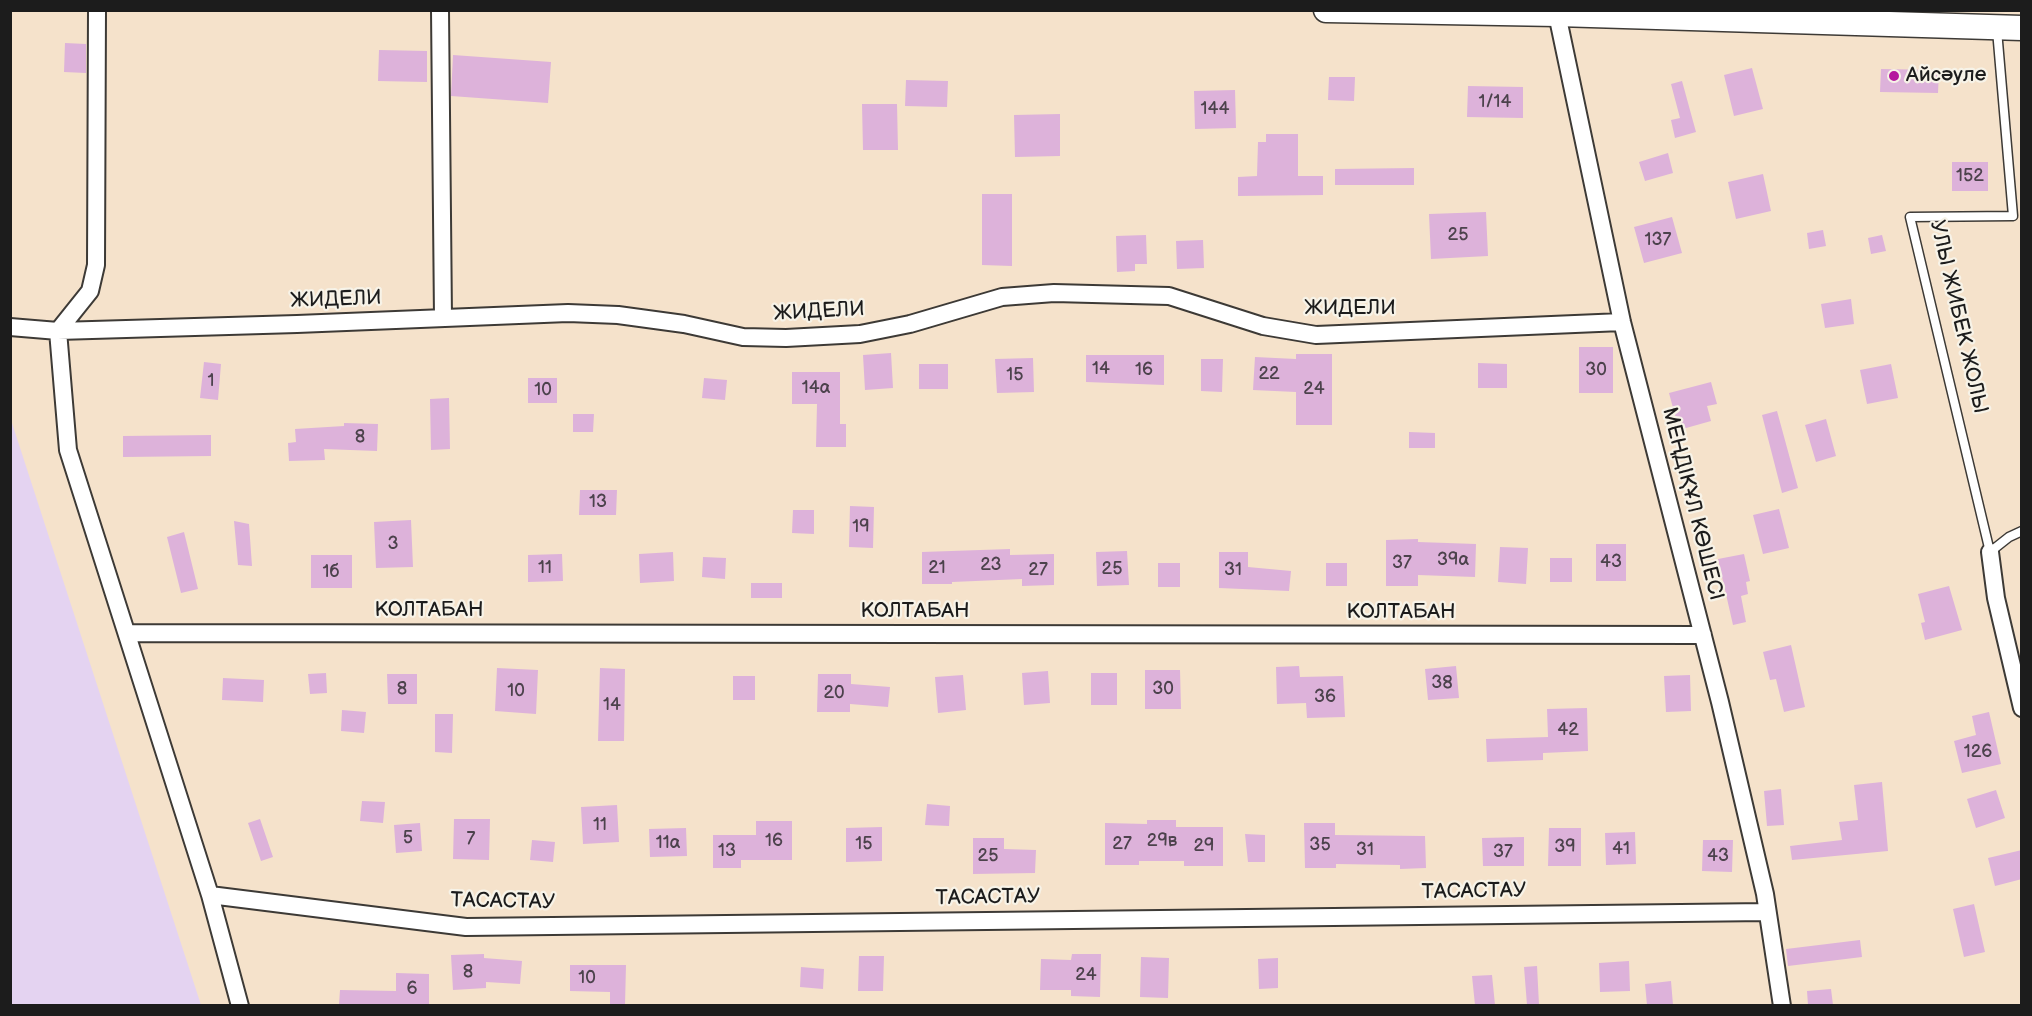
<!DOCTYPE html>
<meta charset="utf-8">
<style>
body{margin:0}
#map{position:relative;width:2032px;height:1016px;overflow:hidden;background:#f5e2cb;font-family:"Balsamiq Sans",sans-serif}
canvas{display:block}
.frame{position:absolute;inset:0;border:12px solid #1c1c1c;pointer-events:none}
</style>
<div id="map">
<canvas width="2032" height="1016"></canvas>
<div class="frame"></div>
</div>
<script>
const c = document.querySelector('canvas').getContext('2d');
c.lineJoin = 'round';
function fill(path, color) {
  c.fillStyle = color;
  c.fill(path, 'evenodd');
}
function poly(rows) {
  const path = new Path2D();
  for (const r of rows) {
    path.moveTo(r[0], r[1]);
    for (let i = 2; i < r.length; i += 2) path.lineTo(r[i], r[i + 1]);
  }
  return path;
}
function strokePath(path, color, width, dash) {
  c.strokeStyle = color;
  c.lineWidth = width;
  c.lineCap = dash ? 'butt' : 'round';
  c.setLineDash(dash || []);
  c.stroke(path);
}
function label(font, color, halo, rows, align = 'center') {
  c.font = font + ' "Balsamiq Sans",sans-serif';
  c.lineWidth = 4.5;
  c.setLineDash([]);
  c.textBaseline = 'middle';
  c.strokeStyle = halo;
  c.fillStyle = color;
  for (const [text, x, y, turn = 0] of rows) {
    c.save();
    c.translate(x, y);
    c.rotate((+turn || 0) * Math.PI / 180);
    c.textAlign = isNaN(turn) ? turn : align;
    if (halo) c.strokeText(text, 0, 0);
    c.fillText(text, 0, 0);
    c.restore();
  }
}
fill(poly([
 [11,420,201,1005,11,1005]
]), '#e4d3f1');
fill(poly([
 [65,43,86,44,86,73,64,72],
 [379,50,427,51,427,82,378,81],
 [453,55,551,62,548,103,451,96],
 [1752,68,1763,109,1734,116,1724,75],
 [1881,69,1939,70,1938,93,1880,92],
 [1329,77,1355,77,1354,101,1328,100],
 [906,80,948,81,947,107,905,106],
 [1682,81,1696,132,1675,138,1671,120,1680,118,1671,84],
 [1468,86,1523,87,1523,118,1467,117],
 [1235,90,1236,128,1195,129,1194,91],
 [862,104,897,104,898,150,863,150],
 [1060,114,1060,156,1015,157,1014,115],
 [1266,134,1298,134,1298,176,1323,176,1323,195,1238,196,1238,177,1257,176,1258,142,1266,142],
 [1668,153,1673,173,1645,181,1639,162],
 [1952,162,1988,162,1988,191,1952,191],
 [1414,168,1414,185,1335,185,1335,169],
 [1763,174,1771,211,1736,219,1728,182],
 [982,194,1012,194,1012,266,982,265],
 [1486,212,1488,256,1431,259,1429,214],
 [1672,217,1682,253,1644,263,1634,227],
 [1823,230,1826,246,1809,249,1807,233],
 [1146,235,1147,264,1135,264,1135,271,1117,272,1116,236],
 [1882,235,1886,251,1871,254,1868,238],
 [1203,240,1204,268,1177,269,1176,241],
 [1851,299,1854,324,1825,328,1821,304],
 [1579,347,1613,347,1613,393,1579,393],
 [891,353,893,388,865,390,863,355],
 [1296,354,1332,354,1332,425,1296,425,1296,392,1253,390,1255,357,1296,359],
 [1086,355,1164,355,1164,385,1086,382],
 [1033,358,1034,392,997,393,995,359],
 [1201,359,1223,359,1222,392,1201,391],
 [204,362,221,364,218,400,200,398],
 [1478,363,1507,364,1507,388,1478,388],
 [919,364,948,364,948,389,919,389],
 [1891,364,1898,398,1867,404,1860,370],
 [792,372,840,372,840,424,846,424,846,447,816,447,817,404,792,404],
 [528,378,557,378,557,403,528,403],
 [704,378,727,380,725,400,702,398],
 [1711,382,1717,404,1707,406,1711,421,1679,430,1669,393],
 [449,398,450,449,431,450,430,399],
 [1777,411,1798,488,1782,493,1762,415],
 [573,414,594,414,593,432,573,432],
 [1826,419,1836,456,1816,462,1805,425],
 [344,423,378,424,377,451,324,449,325,460,289,461,288,443,296,442,295,429,344,426],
 [1409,432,1435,433,1435,448,1409,448],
 [211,435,211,456,123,457,123,436],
 [580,490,617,490,616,515,579,515],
 [850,506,874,507,873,548,849,547],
 [1779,509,1789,548,1763,554,1753,515],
 [793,510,814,510,814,534,792,533],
 [411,520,413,567,376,568,374,522],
 [234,521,249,524,252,566,238,565],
 [184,532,198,589,181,593,167,537],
 [1418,539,1418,542,1476,544,1475,577,1418,575,1418,586,1386,586,1386,540],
 [1596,544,1626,544,1626,581,1596,581],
 [1500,547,1528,548,1526,584,1498,582],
 [1010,549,1010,555,1054,554,1054,585,1022,586,1022,579,952,582,952,584,922,584,922,552],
 [1127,551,1129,585,1097,586,1096,552],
 [673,552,674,581,640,583,639,554],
 [1219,552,1248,552,1248,567,1291,571,1289,591,1219,588],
 [562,554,563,581,528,582,528,555],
 [1744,554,1750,581,1746,582,1748,594,1741,596,1746,622,1733,625,1718,559],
 [311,555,352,555,352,588,311,588],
 [703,557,726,558,725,579,702,577],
 [1550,558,1572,558,1572,582,1550,582],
 [1158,563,1180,563,1180,587,1158,587],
 [1326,563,1347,563,1347,586,1326,586],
 [751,583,782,583,782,598,751,598],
 [1949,586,1962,630,1925,640,1921,623,1925,622,1918,594],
 [1791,645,1805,707,1784,712,1776,679,1770,680,1763,652],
 [1299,666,1300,677,1343,676,1345,717,1307,718,1306,703,1277,704,1276,667],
 [1456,666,1459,698,1428,700,1425,669],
 [497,668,538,670,536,714,495,711],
 [600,668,625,669,624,741,598,741],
 [1145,670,1180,670,1181,709,1145,709],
 [1048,671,1050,703,1024,705,1022,673],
 [326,673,327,693,310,694,308,674],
 [1091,673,1117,673,1117,705,1091,705],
 [387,674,417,674,417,704,388,704],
 [818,674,851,674,851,684,890,687,888,707,850,704,850,712,817,712],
 [963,675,966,710,938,713,935,677],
 [1690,675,1691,711,1666,712,1664,676],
 [733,676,755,676,755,700,733,700],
 [223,678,264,680,263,702,222,700],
 [1587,708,1588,751,1543,753,1543,760,1487,762,1486,739,1548,737,1547,709],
 [342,710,366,712,364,733,341,731],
 [1989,712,2001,764,1962,773,1954,741,1976,735,1972,716],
 [435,714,453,714,452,753,435,752],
 [1882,782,1888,851,1792,860,1790,846,1842,840,1839,822,1858,820,1854,785],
 [1781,789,1784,825,1767,826,1764,791],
 [1996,790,2005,818,1976,828,1967,799],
 [362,801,385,802,383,823,360,821],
 [927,804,950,806,949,826,925,825],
 [617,805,619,842,583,844,581,807],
 [260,819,273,857,261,861,248,823],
 [454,819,490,819,489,860,453,859],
 [1147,820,1176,820,1176,827,1223,827,1223,866,1184,866,1184,861,1139,861,1139,865,1105,865,1105,823,1147,824],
 [756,821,792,821,792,860,741,860,741,868,713,868,713,835,756,835],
 [420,823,422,851,396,853,394,825],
 [1304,823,1335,823,1335,835,1425,836,1426,868,1400,869,1400,865,1336,864,1336,868,1305,868],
 [882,827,882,861,846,862,846,828],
 [686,828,687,856,650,857,649,829],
 [1549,828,1581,828,1581,866,1548,866],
 [1635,832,1636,864,1606,865,1605,833],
 [1245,834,1265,835,1265,862,1248,862],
 [1524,837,1524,866,1483,866,1482,838],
 [973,838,1004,838,1004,849,1036,850,1035,873,973,874],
 [532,840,555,842,553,862,530,860],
 [1703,840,1733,840,1732,872,1702,871],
 [2022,850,2022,879,1995,886,1988,858],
 [1974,904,1985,952,1964,957,1953,909],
 [1860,940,1862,957,1788,966,1786,949],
 [484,954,484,958,522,961,520,984,486,982,486,988,453,990,451,955],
 [1072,954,1101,954,1100,997,1071,996,1071,990,1040,990,1041,959,1071,960],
 [859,956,884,956,883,991,858,991],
 [1141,957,1169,958,1168,998,1140,997],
 [1278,958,1278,988,1259,989,1258,959],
 [1629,961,1630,991,1600,992,1599,963],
 [570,965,626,965,625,1005,610,1005,610,992,570,991],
 [1537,966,1539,1005,1527,1005,1524,967],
 [801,967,824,969,823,989,800,987],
 [396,973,429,974,429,1005,339,1005,340,990,396,991],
 [1492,975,1495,1005,1475,1005,1472,976],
 [1671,981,1673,1005,1647,1005,1645,984],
 [1831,989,1833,1005,1808,1005,1807,991]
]), '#ddb2da');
const lane = poly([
 [1997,30,2013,216,1910,217,1990,552,2009,537,2022,531]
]);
const street = poly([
 [97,10,96,265,90,291,58,331,68,450,210,895,240,1006],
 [440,10,443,318],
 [1557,14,1622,322,1720,702,1765,894,1782,1006],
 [10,327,58,331,297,324,568,313,618,315,684,324,743,337,786,338,860,334,910,324,1002,297,1054,293,1169,296,1263,326,1316,335,1622,322],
 [1990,552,1996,598,2022,708],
 [127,633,1703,635],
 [210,895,466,927,1767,912]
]);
const secondary = poly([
 [1326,10,1557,14,2022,28]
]);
strokePath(lane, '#3d3a36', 11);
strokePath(street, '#3d3a36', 20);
strokePath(secondary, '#3d3a36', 27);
strokePath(lane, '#fff', 8);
strokePath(street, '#fff', 16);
strokePath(secondary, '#fff', 24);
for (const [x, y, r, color] of [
 [1894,76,6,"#b5179e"]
]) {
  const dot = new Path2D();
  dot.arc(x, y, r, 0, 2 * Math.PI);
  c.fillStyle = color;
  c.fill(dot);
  strokePath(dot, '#f7f3e8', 2);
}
label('18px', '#4c424c', null, [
 ["1/14",1495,102],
 ["144",1215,109],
 ["152",1970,176],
 ["25",1458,235],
 ["137",1658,240],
 ["14",1101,369],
 ["16",1144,370],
 ["30",1596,370],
 ["22",1269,374],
 ["15",1015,375],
 ["1",211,381],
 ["14а",816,388],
 ["24",1314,389],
 ["10",543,390],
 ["8",360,437],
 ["13",598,502],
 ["19",861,527],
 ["3",393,544],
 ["39а",1453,560],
 ["43",1611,562],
 ["37",1402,563],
 ["23",991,565],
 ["11",545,568],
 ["21",937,568],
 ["25",1112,569],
 ["27",1038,570],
 ["31",1233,570],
 ["1б",331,572],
 ["38",1442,683],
 ["8",402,689],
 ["30",1163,689],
 ["10",516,691],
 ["20",834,693],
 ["36",1325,697],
 ["14",612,705],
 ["42",1568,730],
 ["126",1978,752],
 ["11",600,825],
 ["5",408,838],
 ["7",471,839],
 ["16",774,841],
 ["29в",1162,841],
 ["11а",668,843],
 ["15",864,844],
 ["27",1122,844],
 ["35",1320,845],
 ["29",1204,846],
 ["39",1565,847],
 ["41",1621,849],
 ["31",1365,850],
 ["13",727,851],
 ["37",1503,852],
 ["25",988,856],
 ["43",1718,856],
 ["8",468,972],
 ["24",1086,975],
 ["10",587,978],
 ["6",412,989]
]);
label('21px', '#1c1c1c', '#f7f3e8', [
 ["Айсəyле",1906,76]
], 'left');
label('21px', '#1c1c1c', '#f7f3e8', [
 ["ЖИДЕЛИ",336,300,-2],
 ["ЖИДЕЛИ",1350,309],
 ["ЖИДЕЛИ",819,312,-3],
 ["УЛЫ ЖИБЕК ЖОЛЫ",1958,317,77],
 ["МЕҢДІҚҰЛ КӨШЕСІ",1692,504,76],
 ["КОЛТАБАН",429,611],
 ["КОЛТАБАН",915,612],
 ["КОЛТАБАН",1401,613],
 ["ТАСАСТАУ",1474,892,-1],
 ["ТАСАСТАУ",988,898,-1],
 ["ТАСАСТАУ",503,902,1]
]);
</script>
